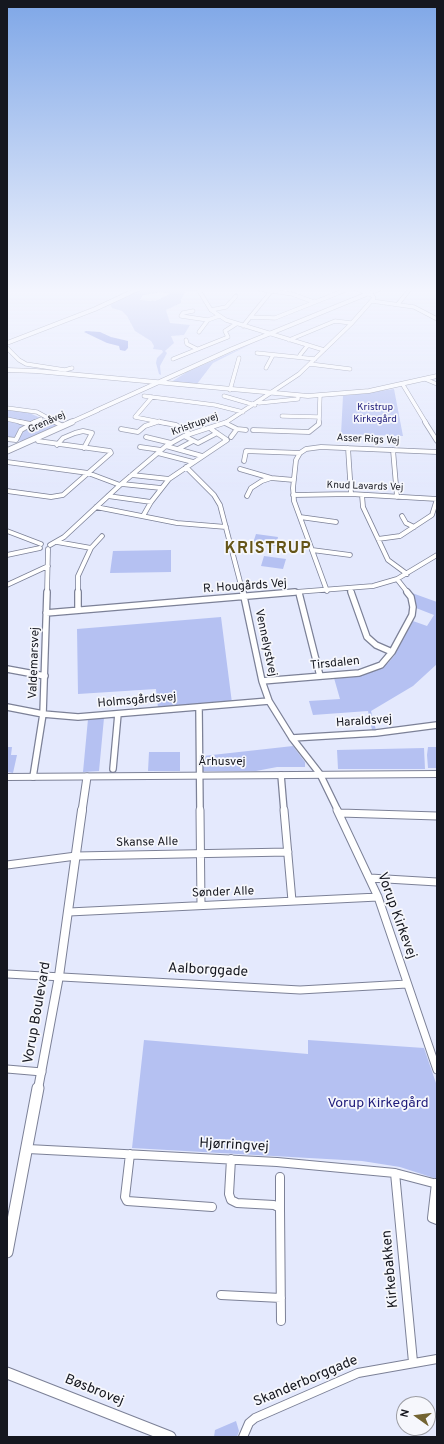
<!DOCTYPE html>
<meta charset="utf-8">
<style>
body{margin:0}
#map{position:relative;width:444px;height:1444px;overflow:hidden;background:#e4e9fd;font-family:Overpass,sans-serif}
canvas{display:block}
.frame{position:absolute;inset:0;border:8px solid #15171f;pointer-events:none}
.north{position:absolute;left:396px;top:1396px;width:40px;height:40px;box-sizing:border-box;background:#f6f7fc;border:1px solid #9c9da4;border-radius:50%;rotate:284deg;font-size:11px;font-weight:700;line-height:16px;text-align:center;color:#15171f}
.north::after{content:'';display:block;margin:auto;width:14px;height:18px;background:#736432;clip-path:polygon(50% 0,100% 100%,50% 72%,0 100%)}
</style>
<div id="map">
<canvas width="444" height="1444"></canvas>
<div class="frame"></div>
<div class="north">N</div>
</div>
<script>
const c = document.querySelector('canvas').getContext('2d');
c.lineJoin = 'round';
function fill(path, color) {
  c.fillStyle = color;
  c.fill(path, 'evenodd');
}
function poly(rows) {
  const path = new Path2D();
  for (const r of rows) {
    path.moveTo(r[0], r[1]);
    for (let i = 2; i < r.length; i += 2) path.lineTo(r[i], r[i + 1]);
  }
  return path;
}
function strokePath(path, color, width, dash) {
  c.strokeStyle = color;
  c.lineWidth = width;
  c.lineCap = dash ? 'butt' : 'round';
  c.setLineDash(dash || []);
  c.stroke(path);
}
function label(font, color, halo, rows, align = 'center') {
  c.font = font + ' Overpass,sans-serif';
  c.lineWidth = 3.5;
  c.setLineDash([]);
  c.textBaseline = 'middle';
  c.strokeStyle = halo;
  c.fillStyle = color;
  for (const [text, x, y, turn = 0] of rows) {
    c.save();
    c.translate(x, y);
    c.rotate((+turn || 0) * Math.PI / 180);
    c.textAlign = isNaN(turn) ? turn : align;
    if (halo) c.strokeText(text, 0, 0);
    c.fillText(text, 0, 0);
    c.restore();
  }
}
fill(poly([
 [142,289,196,289,196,291,186,291,181,300,181,303,166,310,170,323,190,325,184,335,171,336,174,343,165,351,167,353,160,366,161,375,159,374,156,363,157,358,163,352,162,350,153,349,154,346,151,341,135,331,127,316,122,311,112,308,110,304],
 [162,292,170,294,155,301,140,300,143,295],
 [255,342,213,363,197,384,228,388,171,382,187,372],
 [394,389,403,436,341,434,343,396],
 [7,409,27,412,57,425,23,441,7,439],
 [256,534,278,537,276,546,253,543],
 [171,550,171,572,110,573,113,551],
 [264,556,286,559,283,569,261,566],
 [412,593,437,602,437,664,413,686,371,711,376,730,372,730,368,711,313,715,309,701,340,699,334,678,358,676,377,670,388,663,394,656,413,621,427,626,434,615,416,608],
 [221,617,232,703,158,708,156,689,78,694,77,629],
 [104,718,99,771,83,772,88,719],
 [293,746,305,762,305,767,277,767,256,771,203,771,203,756],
 [7,747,12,747,11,755,17,755,13,773,7,772],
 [428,747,437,747,437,768,428,768,427,755],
 [424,748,425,769,338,769,337,750],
 [149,752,180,752,180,771,148,771],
 [144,1040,308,1054,308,1040,424,1048,437,1086,437,1179,400,1167,362,1161,132,1148],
 [236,1421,239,1431,237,1437,214,1437,215,1430]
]), '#b5c1f2');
fill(poly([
 [86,331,100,332,111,337,128,341,128,348,125,351,120,350,119,346,107,343,84,332]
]), '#8394e6');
const minorFar4 = poly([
 [198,289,211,310,226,320,324,350],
 [259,289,292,294,314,302],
 [372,301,414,307,437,319],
 [398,304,410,289],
 [211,310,226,307,236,296],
 [193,311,183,313,181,316,208,320],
 [250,317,275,318,348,289],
 [243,326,273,289],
 [199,332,208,320,219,316],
 [186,340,187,344,197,349],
 [289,340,335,321,351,323],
 [7,348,19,360,26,364,65,370,72,368],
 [257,353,315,359],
 [300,355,308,345],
 [173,359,228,337,225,331,236,324],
 [310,364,350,369],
 [266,368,273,355],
 [425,379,437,384],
 [403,385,426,423],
 [230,390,239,358],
 [144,396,215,405,243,412],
 [224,396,255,405],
 [152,397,135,417,165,423],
 [259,403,298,399,298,396],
 [7,408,37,412,57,423],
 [282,416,319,417],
 [7,419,25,423],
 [32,423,41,419],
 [154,423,159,421],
 [225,423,299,374,351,324,374,298,372,295,356,289],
 [319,423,320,396]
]);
const minorFar3 = poly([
 [20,422,30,424],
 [55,422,63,426],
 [160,422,176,425,190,434],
 [425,422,437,441],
 [225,423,237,429,231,437],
 [121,429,138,432,145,426,157,422],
 [237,429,246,430],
 [253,430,309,432,319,424,319,422],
 [184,436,198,443,217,433],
 [146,437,171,443],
 [7,439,16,440,21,430,35,422],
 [57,445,63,438,75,433,83,431,92,433,84,448],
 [166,446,202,456],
 [140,447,161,450],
 [348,448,351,494],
 [178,449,193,441],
 [393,450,397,497],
 [158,453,193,462],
 [244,461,246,451,300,453],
 [7,462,88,473,120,485],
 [186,467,214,495,220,505,243,593],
 [240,469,271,478],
 [132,475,169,479],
 [122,484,161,488],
 [7,491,51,497,63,495,111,453,110,451,38,441],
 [293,495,351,494,437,499,432,515,400,536,378,539],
 [362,495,363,507,388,560,407,574],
 [108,496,151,502],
 [247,496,251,488,262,481,271,478,294,480],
 [96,507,177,523,226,527],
 [143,516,151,502,169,479,227,440,211,429],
 [402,516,406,523,414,527],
 [300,517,336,522],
 [7,531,41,544],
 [57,542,91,548,78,576,78,593],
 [50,545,64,537,120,485,166,446,184,436,227,422],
 [91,548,102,536],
 [312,550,350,555],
 [7,555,40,548],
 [397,579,408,593],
 [7,585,48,566],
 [350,589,352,593],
 [327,591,294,501,293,488,296,460,300,453,306,449,321,447,437,452],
 [47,593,48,549],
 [283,593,373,586,397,579,437,555]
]);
const minorFar2 = poly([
 [78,592,78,610],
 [243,592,262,681,269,701,292,738,320,774,338,811],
 [351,592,367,637,376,645,392,652],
 [299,593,320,676],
 [46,613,295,592],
 [7,669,45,676],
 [262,681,359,673,381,665,392,652,412,615,413,607,411,597,407,592],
 [7,707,43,714,78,717,269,701],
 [199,707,200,811],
 [292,738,376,733,437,725],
 [113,769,118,714],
 [281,775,284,811],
 [33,777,43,714,47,592]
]);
const minorFar1 = poly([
 [200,810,201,905],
 [284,810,292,901],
 [337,810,378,897,437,1070],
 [340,813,437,816],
 [7,865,76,856,288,852],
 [370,878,437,882],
 [69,912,378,897],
 [7,974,300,990,407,984],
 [7,1069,42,1072]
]);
const minor = poly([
 [28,1149,277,1162,395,1173,437,1184],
 [130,1154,125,1197,127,1201,212,1207],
 [231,1159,229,1194,231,1200,237,1203,274,1205,280,1208,281,1321],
 [395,1173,413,1362],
 [280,1177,280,1208],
 [436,1183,432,1218,437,1220],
 [221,1295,281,1298],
 [243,1437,249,1423,255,1418,358,1373,437,1359]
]);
const tertiaryFar4 = poly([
 [7,343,95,309,138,289],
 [7,370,36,371,308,396,369,391,437,376],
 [95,411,232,349,379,289],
 [69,423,98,410]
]);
const tertiaryFar3 = poly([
 [7,451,72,422]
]);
const tertiaryFar2 = poly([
 [82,811,87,777]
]);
const tertiaryFar1 = poly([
 [38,1089,59,976,82,810]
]);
const tertiary = poly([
 [7,1252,38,1088],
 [7,1373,170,1437]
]);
const secondary = poly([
 [437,771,437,777,7,780,7,774,437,771]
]);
strokePath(minorFar4, '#7c8197', 4.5);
strokePath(minorFar3, '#7c8197', 5.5);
strokePath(minorFar2, '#7c8197', 8);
strokePath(minorFar1, '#7c8197', 9);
strokePath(minor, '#7c8197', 10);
strokePath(tertiaryFar4, '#7c8197', 5);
strokePath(tertiaryFar3, '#7c8197', 7);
strokePath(tertiaryFar2, '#7c8197', 9);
strokePath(tertiaryFar1, '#7c8197', 10);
strokePath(tertiary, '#7c8197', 13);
strokePath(secondary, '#7c8197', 2);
strokePath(minorFar4, '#fff', 3.5);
strokePath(minorFar3, '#fff', 4);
strokePath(minorFar2, '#fff', 5.5);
strokePath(minorFar1, '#fff', 7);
strokePath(minor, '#fff', 8);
strokePath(tertiaryFar4, '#fff', 4);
strokePath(tertiaryFar3, '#fff', 5.5);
strokePath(tertiaryFar2, '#fff', 7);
strokePath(tertiaryFar1, '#fff', 8);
strokePath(tertiary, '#fff', 11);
fill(secondary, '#fff');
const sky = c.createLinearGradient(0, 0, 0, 491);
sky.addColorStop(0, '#7fa7e7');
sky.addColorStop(0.59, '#f3f5fe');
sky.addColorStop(1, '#f3f5fe00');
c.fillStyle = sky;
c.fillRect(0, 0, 444, 491);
label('10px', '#1e1b7a', '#f6f7fc', [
 ["Kristrup",375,408],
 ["Kirkegård",375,420]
]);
label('10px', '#15171f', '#f6f7fc', [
 ["Grenåvej",47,423,-24],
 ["Kristrupvej",195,425,-20],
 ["Asser Rigs Vej",368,440,3],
 ["Knud Lavards Vej",365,487,2]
]);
label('12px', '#15171f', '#f6f7fc', [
 ["R. Hougårds Vej",245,587,-4],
 ["Vennelystvej",265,643,78],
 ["Valdemarsvej",35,663,-88],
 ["Tirsdalen",335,664,-6],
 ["Holmsgårdsvej",137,701,-5],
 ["Haraldsvej",364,722,-4],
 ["Århusvej",222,763],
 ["Skanse Alle",147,843,-1],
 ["Sønder Alle",223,893,-2]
]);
label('14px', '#15171f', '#f6f7fc', [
 ["Vorup Kirkevej",396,916,70],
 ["Aalborggade",208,971,3],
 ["Vorup Boulevard",38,1013,-80],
 ["Hjørringvej",234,1146,3],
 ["Kirkebakken",391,1269,-95],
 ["Skanderborggade",306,1382,-23],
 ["Bøsbrovej",94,1391,22]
]);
label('14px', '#1e1b7a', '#f6f7fc', [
 ["Vorup Kirkegård",378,1104]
]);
c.letterSpacing = '1px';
label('bold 16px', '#645417', '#f6f7fc', [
 ["KRISTRUP",268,550]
]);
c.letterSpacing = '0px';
</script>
